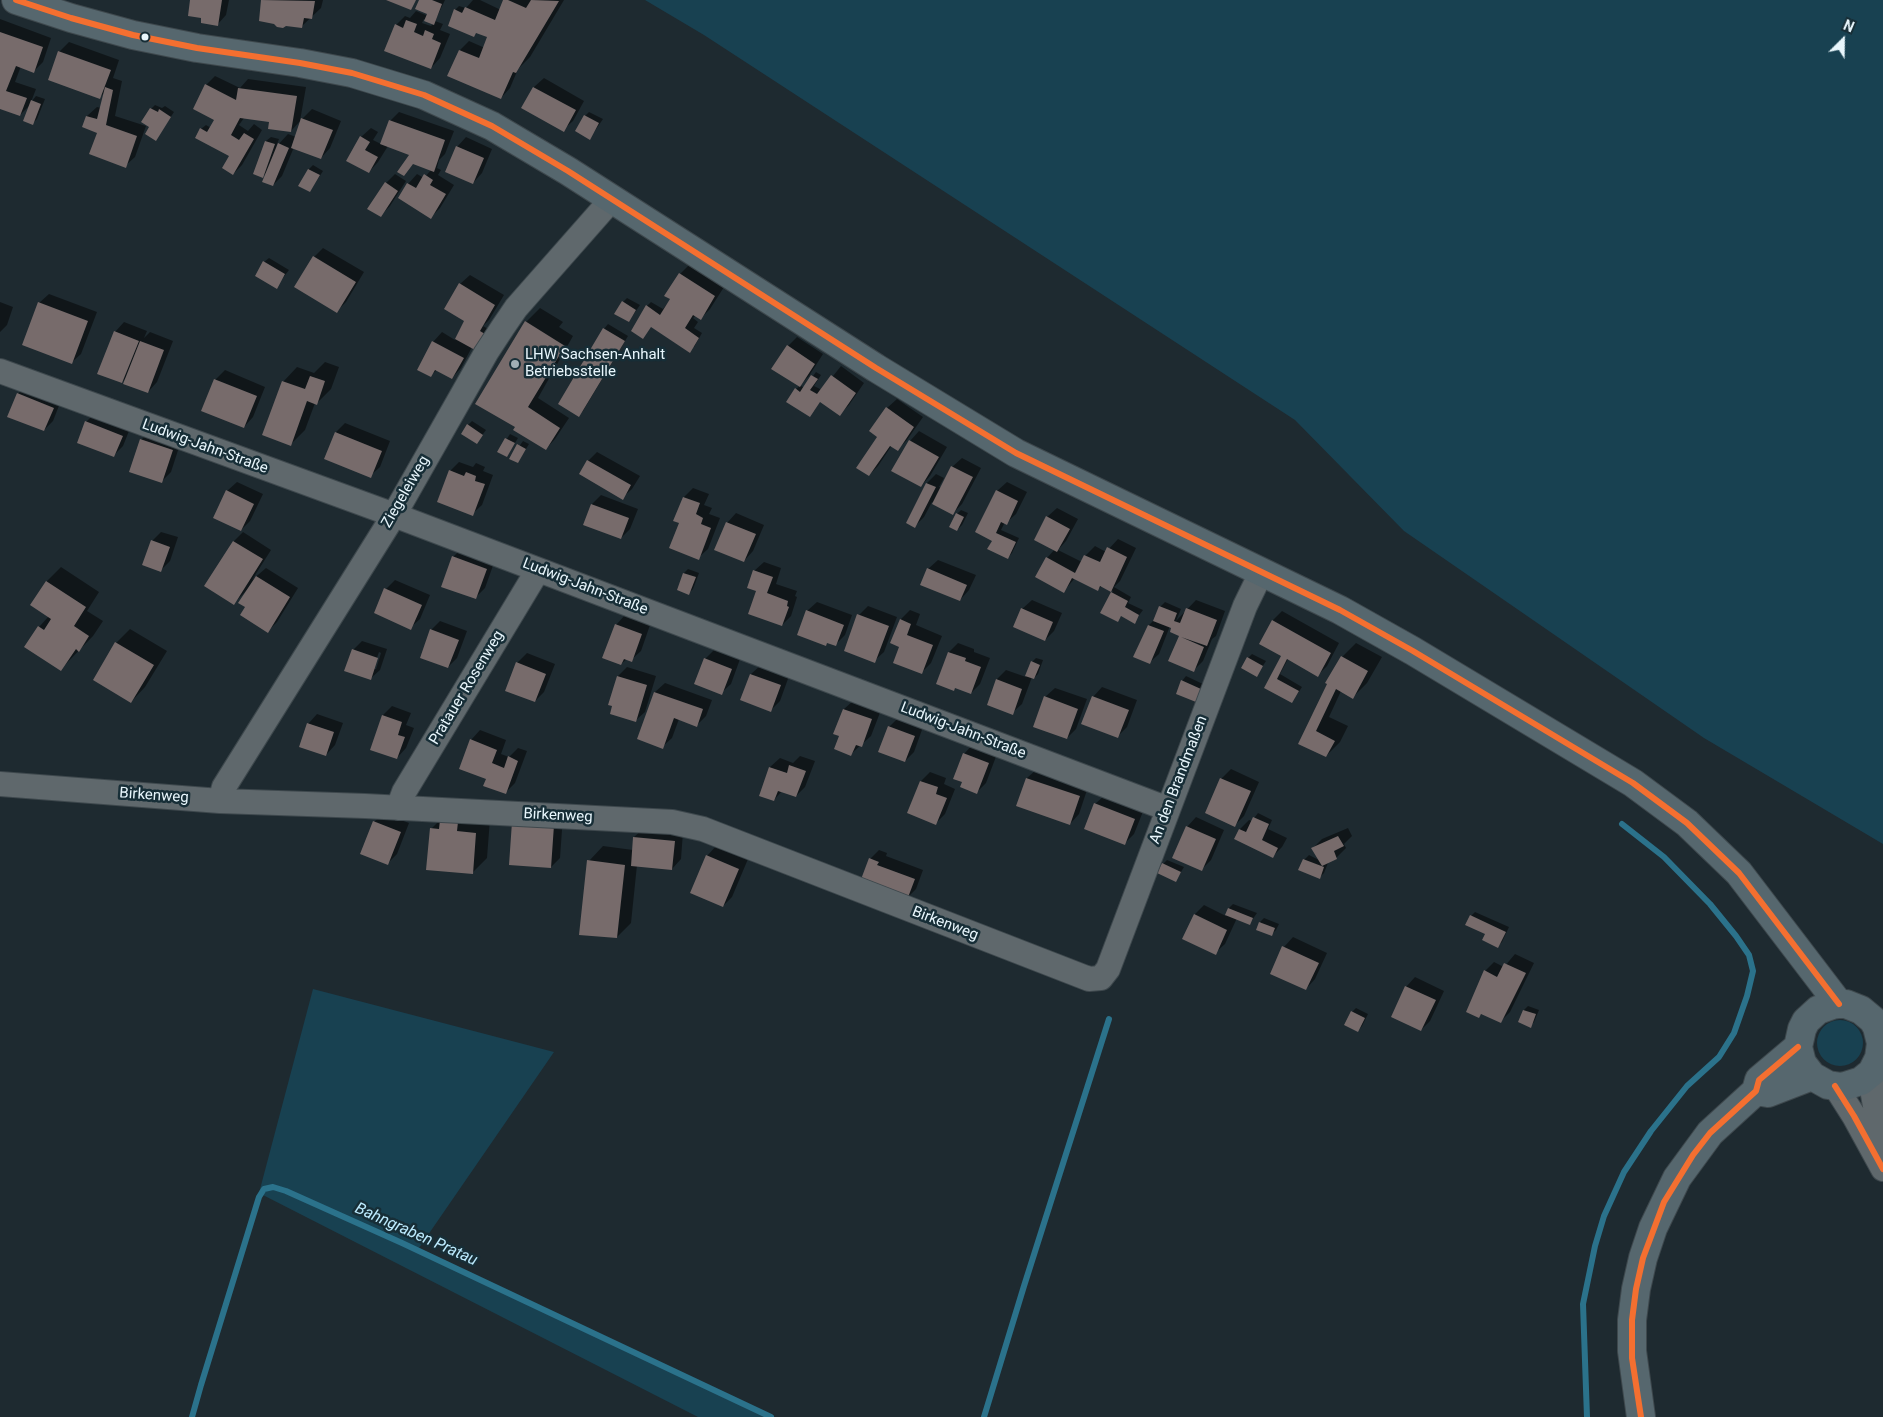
<!DOCTYPE html>
<meta charset="utf-8">
<style>
body{margin:0}
#map{position:relative;width:1883px;height:1417px;overflow:hidden;background:#1e2a30;font-family:Roboto,sans-serif}
canvas{display:block}
.north{position:absolute;left:1818px;top:15px;width:50px;height:50px;-webkit-text-stroke:4px #172e37;paint-order:stroke;rotate:23deg;font-size:14px;font-weight:700;line-height:20px;text-align:center;color:#e8f6fc}
.north::after{content:'';display:block;margin:auto;width:18px;height:22px;background:#e8f6fc;clip-path:polygon(50% 0,100% 100%,50% 72%,0 100%)}
</style>
<div id="map">
<canvas width="1883" height="1417"></canvas>
<div class="north">N</div>
</div>
<script>
const c = document.querySelector('canvas').getContext('2d');
c.lineJoin = 'round';
function fill(path, color) {
  c.fillStyle = color;
  c.fill(path, 'evenodd');
}
function poly(rows) {
  const path = new Path2D();
  for (const r of rows) {
    if (r.length === 3) {
      path.moveTo(r[0] + r[2], r[1]);
      path.arc(r[0], r[1], r[2], 0, 2 * Math.PI);
      continue;
    }
    path.moveTo(r[0], r[1]);
    for (let i = 2; i < r.length; i += 2) path.lineTo(r[i], r[i + 1]);
  }
  return path;
}
function strokePath(path, color, width, dash) {
  c.strokeStyle = color;
  c.lineWidth = width;
  c.lineCap = dash ? 'butt' : 'round';
  c.setLineDash(dash || []);
  c.stroke(path);
}
function label(font, color, halo, rows, align = 'center') {
  c.font = font + ' Roboto,sans-serif';
  c.lineWidth = 5;
  c.setLineDash([]);
  c.textBaseline = 'middle';
  c.strokeStyle = halo;
  c.fillStyle = color;
  for (const [text, x, y, turn = 0] of rows) {
    c.save();
    c.translate(x, y);
    c.rotate((+turn || 0) * Math.PI / 180);
    c.textAlign = isNaN(turn) ? turn : align;
    if (halo) c.strokeText(text, 0, 0);
    c.fillText(text, 0, 0);
    c.restore();
  }
}
fill(poly([
 [645,0,1883,0,1883,844,1704,738,1404,531,1295,420,704,35],
 [313,989,554,1052,419,1248,770,1417,698,1417,259,1193],
 [1840,1043,23]
]), '#184151');
fill(poly([
 [191,0,229,0,226,15,217,25,203,17],
 [263,0,323,0,321,8,302,26,260,20],
 [421,0,445,0,435,21,443,24,440,30,450,34,440,58,431,68,396,25,405,16,410,18,416,11,428,16,429,13],
 [424,19,434,23,431,26,422,23],
 [473,0,480,0,501,10,505,0,564,0,530,57,518,69,510,88,501,98,460,50,469,41,485,48,492,31,455,10,459,6,466,8],
 [0,19,51,38,43,62,34,71,21,66,15,82,36,89,31,102,36,96,45,99,37,119,33,123,31,104,20,115,0,108],
 [69,42,119,60,113,78,122,81,115,116,146,126,135,157,125,166,99,132,84,127,87,116,97,107,101,108,105,92,100,97,59,52],
 [215,76,240,88,248,79,306,87,300,121,312,109,341,121,330,148,321,158,294,147,282,176,273,185,268,171,263,176,255,173,266,141,271,137,279,139,276,147,288,134,296,137,302,119,291,131,270,121,244,118,239,125,248,131,254,124,262,130,242,165,233,174,231,155,201,129,206,125,211,128,215,120,206,85],
 [544,78,584,101,573,121,563,130,523,108,534,87],
 [155,105,162,108,165,106,174,112,156,139,151,126,151,109],
 [399,112,454,131,445,154,439,160,437,168,441,170,438,175,454,185,440,208,431,217,400,197,408,184,417,174,424,178,431,170,411,154,388,146,378,162,369,172,361,137,371,128,378,132,373,140,381,144,390,121],
 [589,112,603,119,590,138,585,116],
 [466,137,492,149,482,173,473,183,457,147],
 [313,165,323,171,310,191,309,169],
 [395,174,406,181,390,206,380,216,386,183],
 [323,248,364,272,346,302,337,311,314,257],
 [269,258,289,270,276,287,264,262],
 [689,265,724,287,710,309,701,318,696,315,693,318,698,322,694,328,702,333,694,347,651,326,643,338,647,306,651,302,663,309,671,299,680,274],
 [470,275,504,295,489,320,483,326,488,329,480,345,472,347,461,368,452,378,437,370,430,376,433,342,442,332,455,340,466,321,460,284],
 [49,294,97,312,81,354,71,363,39,303],
 [627,298,640,305,629,321,623,302],
 [0,302,13,307,7,325,0,332],
 [540,308,563,322,559,327,573,336,538,398,569,418,555,439,546,449,515,430,526,322],
 [124,322,147,331,144,338,150,332,173,341,157,382,148,392,127,377,122,382,115,332],
 [608,324,628,336,583,411,579,415,604,329],
 [797,337,823,354,809,376,800,385,804,388,816,372,821,375,814,386,822,390,841,366,864,383,849,405,840,414,820,401,814,411,796,389,800,386,788,346],
 [325,362,339,367,331,389,317,403,315,403,305,430,291,444,283,382,297,367,314,373],
 [225,370,265,387,253,417,244,427,203,410,216,379],
 [27,384,62,398,53,421,44,430,18,394],
 [897,399,923,417,907,440,898,449,892,445,878,466,869,475,887,408],
 [95,413,131,426,123,446,114,455,86,422],
 [472,421,486,430,477,442,468,425],
 [345,423,390,441,380,467,370,476,336,432],
 [150,431,181,441,171,472,162,481,141,440],
 [919,431,947,447,930,476,921,486,910,441],
 [510,434,518,438,507,456,499,451],
 [523,441,529,444,518,462,511,458],
 [597,452,640,476,632,489,622,498,588,461],
 [962,458,981,468,962,504,953,513,932,502,924,517,915,526,927,483,936,474,944,478,939,487,942,488,952,467],
 [459,462,473,467,476,463,485,467,483,471,493,475,482,505,472,514,450,471],
 [237,482,263,494,250,521,241,530,227,491],
 [1007,482,1027,492,1016,514,1006,523,1005,522,1001,530,1019,538,1012,553,1008,558,994,540,997,491],
 [693,488,709,494,704,505,712,508,709,514,720,518,708,549,698,558,680,523,675,520,684,497],
 [601,495,638,509,630,529,621,538,584,524,592,504],
 [1057,508,1078,519,1066,541,1058,550,1082,562,1085,556,1095,546,1106,552,1118,539,1136,548,1120,581,1114,587,1131,597,1128,603,1143,610,1134,622,1122,615,1118,620,1102,612,1113,591,1102,586,1097,590,1075,578,1064,591,1047,558,1055,549,1047,517],
 [961,510,968,513,962,525,957,530,957,514],
 [736,513,764,525,753,551,744,561,727,523],
 [161,532,178,537,170,561,161,570,152,541],
 [243,532,271,550,252,580,266,568,298,588,277,622,268,631,247,607,247,590,234,603,206,585,234,541],
 [462,548,495,560,485,588,476,597,453,557],
 [938,560,976,575,969,590,960,600,928,569],
 [764,562,781,568,776,584,797,591,795,596,797,597,791,616,782,625,758,591,754,571],
 [61,567,99,592,87,611,103,621,93,636,61,669,39,627,49,616,47,581],
 [688,569,699,573,693,589,689,593,684,573],
 [395,580,430,595,420,619,410,628,386,589],
 [1032,600,1062,613,1054,631,1045,640,1022,609],
 [1196,600,1225,611,1216,636,1212,639,1203,661,1193,671,1170,661,1181,635,1170,626,1159,654,1149,663,1149,625,1156,618,1160,607,1165,602,1181,609,1176,621],
 [817,602,852,615,845,635,835,645,807,611],
 [868,606,897,617,884,652,874,661,859,615],
 [910,610,920,614,916,625,942,636,931,663,921,673,901,647,892,643,901,619],
 [1282,611,1339,643,1327,666,1318,675,1288,659,1280,674,1302,687,1292,702,1266,688,1283,656,1261,643,1273,620],
 [625,615,650,625,641,651,631,660,627,659,621,664,616,625],
 [440,621,467,631,457,658,448,667,431,630],
 [130,629,167,651,145,687,131,702,116,643],
 [362,641,387,649,380,670,370,679,353,650],
 [379,652,381,653,376,669,373,669],
 [958,643,974,649,974,652,990,658,980,684,971,693,949,652],
 [1356,643,1382,657,1367,683,1353,697,1341,691,1329,717,1348,726,1340,742,1326,756,1300,743,1342,657],
 [714,650,740,659,731,684,721,693,705,659],
 [527,653,555,664,544,692,535,701,517,663],
 [1252,654,1266,661,1257,675,1248,658],
 [1036,658,1043,660,1038,674,1034,678,1032,677,1022,704,1012,713,988,704,997,679,1006,670,1026,677,1032,662],
 [761,665,789,676,780,701,770,711,742,700,751,674],
 [627,667,656,676,645,712,635,721,618,676],
 [1186,676,1205,685,1200,696,1196,701,1182,681],
 [665,683,712,700,706,716,697,725,679,719,672,738,662,747,638,738,655,692],
 [1102,687,1137,700,1127,727,1118,736,1093,697],
 [1055,688,1087,699,1076,729,1067,738,1045,697],
 [854,700,881,710,871,736,851,754,841,736,835,734,844,709],
 [392,706,411,713,406,725,414,728,406,748,397,758,383,715],
 [317,714,343,723,335,745,326,755,308,724],
 [898,718,923,727,914,752,905,761,889,727],
 [480,730,506,740,501,754,509,757,518,748,527,751,515,783,505,793,488,778,471,740],
 [973,744,997,754,986,783,977,792,963,782,964,754],
 [800,756,815,761,805,787,796,796,782,791,774,800,760,795,770,767,780,758,793,763],
 [1037,769,1088,787,1079,814,1070,824,1018,806,1027,778],
 [1231,769,1259,782,1244,816,1235,825,1206,812,1222,778],
 [930,772,946,778,944,784,955,789,945,814,936,823,909,813,921,781],
 [1105,795,1144,809,1134,834,1125,843,1095,804],
 [383,813,409,823,397,854,388,863,374,822],
 [1258,813,1272,820,1268,829,1287,838,1282,847,1273,856,1235,838,1240,829,1249,820,1252,821],
 [445,815,490,819,487,858,473,872,431,829],
 [563,816,560,858,551,867,510,864],
 [1196,817,1224,830,1211,860,1202,869,1187,827],
 [644,828,683,832,681,859,672,869,637,865,631,923,617,937,589,861,603,846,633,850,634,837],
 [1348,828,1352,836,1344,844,1346,848,1336,858,1326,863,1328,863,1324,873,1320,877,1304,860,1309,855,1319,860,1313,848,1322,839],
 [716,846,748,859,732,897,723,906,707,856],
 [879,850,887,853,886,856,923,870,916,889,907,898,870,859],
 [1167,860,1184,867,1176,880,1163,864],
 [1233,904,1257,913,1250,923,1237,918,1225,944,1215,953,1184,938,1195,914,1204,905,1226,916,1229,908],
 [1475,912,1509,927,1502,942,1498,946,1471,916],
 [1264,918,1279,924,1276,930,1272,934,1260,922],
 [1293,937,1327,953,1315,979,1306,989,1284,947],
 [1515,954,1534,963,1510,1012,1501,1021,1483,1013,1479,1016,1485,971,1494,962,1504,967],
 [1415,977,1444,991,1430,1021,1421,1030,1406,987],
 [1528,1006,1539,1010,1534,1022,1530,1026,1520,1022,1524,1010],
 [1356,1008,1368,1014,1362,1026,1358,1031,1352,1012]
]), '#0007');
strokePath(poly([
 [192,1417,201,1385,259,1197,264,1189,273,1187,286,1191,402,1243,771,1417],
 [984,1417,1024,1286,1109,1019],
 [1587,1417,1583,1304,1595,1246,1604,1216,1624,1172,1651,1131,1687,1086,1719,1057,1734,1033,1747,996,1753,971,1749,955,1736,936,1710,904,1664,857,1622,824]
]), '#2b728b', 6);
fill(poly([
 [190,0,222,0,218,26,201,23,201,18,188,16],
 [261,0,315,1,312,19,304,18,302,28,286,26,283,28,277,27,274,24,259,21],
 [386,0,416,0,411,10],
 [419,0,432,0,442,4,434,25,424,21,427,14,415,9],
 [503,0,508,0,526,8,531,0,559,1,516,73,513,72,501,99,447,76,459,50,479,58,487,37,476,33,474,37,448,26,454,9,462,13,465,7,495,20],
 [406,20,417,24,414,32,423,36,425,30,434,34,432,39,441,43,431,69,384,51,395,24,403,28],
 [0,32,43,47,34,73,16,66,6,91,27,98,20,116,0,109],
 [58,51,111,70,100,99,48,80],
 [205,84,236,100,238,88,297,96,291,132,268,129,269,122,240,118,231,135,239,140,244,133,254,139,233,175,222,168,229,156,195,138,200,128,207,132,214,120,193,109],
 [105,87,113,90,106,125,137,136,126,168,89,154,97,133,82,127,86,116,97,119],
 [533,87,576,110,564,132,521,108],
 [31,100,41,104,33,125,23,121],
 [150,108,158,112,159,109,171,117,156,141,145,134,149,127,141,122],
 [584,115,599,123,590,140,575,131],
 [301,118,333,130,321,159,291,148],
 [389,120,445,140,434,172,413,164,404,176,397,172,409,155,380,144],
 [360,136,370,142,365,150,378,157,369,173,346,161],
 [265,141,275,144,263,178,253,174],
 [278,143,289,148,273,186,262,182],
 [456,146,484,158,473,184,445,172],
 [308,169,320,175,310,192,298,186],
 [424,174,433,180,430,185,446,194,431,219,398,198,407,183,416,188],
 [385,182,398,191,381,217,367,209],
 [313,256,356,282,337,313,294,287],
 [263,261,285,274,277,289,255,276],
 [679,273,715,296,701,320,693,315,685,328,699,338,690,353,651,327,643,339,631,331,646,305,660,315,670,299,664,296],
 [459,283,495,305,480,331,485,334,475,350,455,339,464,321,444,309],
 [622,301,636,310,629,322,614,314],
 [38,302,88,321,72,364,22,345],
 [525,321,565,346,528,407,560,428,546,450,513,430,515,427,475,404],
 [603,328,625,341,579,417,558,404],
 [114,331,139,341,122,383,97,374],
 [140,341,164,350,148,393,123,384],
 [432,341,464,358,452,379,435,370,431,377,417,370],
 [787,345,815,364,800,387,771,369],
 [811,375,818,379,810,390,817,394,831,375,856,393,840,416,820,402,810,417,786,402,795,388,800,392],
 [310,376,325,381,317,405,307,401,291,446,262,435,282,381,305,389],
 [214,379,257,396,244,428,201,411],
 [17,393,54,408,44,431,7,417],
 [886,407,914,427,898,451,890,446,869,476,856,468,877,437,869,431],
 [85,421,123,436,114,457,77,443],
 [467,424,483,435,477,444,461,434],
 [335,432,382,451,371,478,324,459],
 [505,438,515,443,507,457,497,452],
 [140,439,173,450,162,483,129,472],
 [909,440,939,457,921,487,891,471],
 [517,444,526,449,518,463,509,459],
 [587,460,631,485,623,500,579,474],
 [951,466,973,477,953,515,932,504],
 [449,470,464,476,466,472,476,476,475,481,485,484,473,516,437,502],
 [926,483,936,487,915,528,906,523],
 [226,490,254,504,241,531,213,518],
 [996,490,1018,501,1007,525,1001,522,996,533,1016,542,1008,559,987,549,992,541,975,532],
 [683,497,700,503,696,514,703,518,701,524,711,528,699,560,669,548,679,523,673,521],
 [591,504,629,518,621,539,583,525],
 [956,513,964,517,957,531,949,527],
 [1046,516,1070,529,1057,552,1034,540],
 [726,522,756,534,744,562,714,550],
 [151,540,170,547,161,572,142,565],
 [233,541,263,559,234,605,204,586],
 [1107,547,1127,557,1111,592,1128,601,1125,607,1139,615,1135,624,1121,616,1118,622,1100,613,1111,592,1100,586,1098,591,1072,578,1064,593,1035,577,1046,557,1075,573,1084,555,1100,562],
 [452,556,487,569,476,599,441,587],
 [927,568,967,585,960,601,920,585],
 [753,570,773,577,767,593,788,601,787,606,789,607,782,626,748,614,756,591,747,588],
 [683,573,696,577,689,595,677,590],
 [256,576,290,597,268,633,240,615,245,607,238,603],
 [46,581,86,607,74,626,89,636,79,652,76,649,61,671,24,647,38,626,44,630,51,619,30,605],
 [384,588,422,605,411,630,374,613],
 [1159,606,1177,613,1174,621,1180,623,1186,608,1217,620,1207,646,1181,637,1204,647,1194,672,1168,661,1179,636,1170,632,1171,628,1153,621],
 [1021,608,1053,622,1045,641,1013,627],
 [806,610,844,625,836,646,827,643,826,646,797,635],
 [857,614,889,626,875,663,844,651],
 [900,619,911,624,907,635,933,645,922,674,893,663,899,647,890,643],
 [1272,620,1331,653,1318,677,1287,659,1277,679,1299,691,1292,703,1264,688,1281,656,1259,644],
 [615,624,642,634,632,662,624,659,621,665,602,658],
 [1148,625,1164,631,1150,664,1133,657],
 [430,629,459,640,448,668,420,658],
 [115,642,154,665,131,703,93,680],
 [352,649,378,658,371,680,344,671],
 [948,652,966,658,965,661,981,667,971,694,955,688,954,691,936,684],
 [1341,656,1368,671,1353,699,1336,689,1316,731,1335,741,1326,757,1298,744,1327,684,1325,683],
 [1247,657,1263,666,1257,677,1241,668],
 [704,658,732,669,722,695,694,684],
 [1031,661,1040,665,1034,679,1025,676],
 [516,662,546,674,535,702,505,691],
 [750,674,781,685,771,712,740,700],
 [617,676,647,685,636,722,610,714,612,706,608,705],
 [996,679,1022,689,1013,715,987,705],
 [1181,680,1201,689,1196,702,1176,694],
 [654,692,703,709,697,727,674,718,663,749,637,739],
 [1044,696,1078,709,1067,739,1033,727],
 [1092,696,1129,710,1118,738,1081,724],
 [843,709,872,719,862,747,856,745,851,756,834,749,839,736,833,734],
 [382,715,402,722,398,735,405,737,397,759,370,750],
 [307,723,334,732,326,756,299,747],
 [888,726,915,736,905,762,878,752],
 [470,739,497,750,492,763,504,768,508,756,518,761,506,794,483,786,486,779,459,769],
 [963,753,989,763,977,794,960,787,962,782,953,779],
 [789,765,806,771,796,797,778,791,774,801,759,796,769,767,787,773],
 [1026,778,1080,796,1070,825,1016,806],
 [1220,778,1251,791,1235,827,1205,813],
 [920,781,938,787,936,794,947,798,936,825,907,813],
 [1094,803,1135,819,1125,845,1084,829],
 [1253,817,1269,824,1262,840,1278,848,1273,858,1234,839,1239,829,1246,832],
 [440,820,458,822,457,831,476,833,473,874,426,870,430,828,439,829],
 [373,821,401,832,388,865,360,854],
 [512,822,554,825,551,868,509,865],
 [1186,826,1216,839,1202,871,1172,858],
 [1338,836,1344,846,1334,851,1337,859,1322,866,1311,848],
 [633,837,675,841,672,870,631,866],
 [706,855,739,869,723,907,690,893],
 [869,858,879,862,877,865,915,879,907,900,860,882],
 [1303,859,1324,867,1320,879,1298,870],
 [587,860,625,865,617,938,579,935],
 [1162,863,1181,872,1176,882,1157,873],
 [1228,908,1253,918,1250,925,1225,915],
 [1194,914,1227,930,1216,955,1182,939],
 [1470,915,1506,932,1498,948,1482,940,1485,934,1465,925],
 [1259,922,1275,928,1272,936,1256,930],
 [1282,946,1319,963,1306,990,1270,974],
 [1504,963,1526,973,1501,1023,1481,1014,1479,1018,1466,1012,1484,970,1497,977],
 [1405,986,1436,1000,1421,1031,1391,1017],
 [1523,1010,1536,1014,1531,1028,1518,1022],
 [1351,1011,1365,1018,1358,1032,1344,1025]
]), '#776b6b');
const minor = poly([
 [0,371,394,515,1168,809],
 [0,784,220,801,365,806,672,822,703,829,1089,979,1101,978,1108,969,1245,606,1262,571],
 [220,801,224,787,394,515,486,353,503,327,516,308,612,199],
 [398,808,404,792,538,570],
 [1872,1072,1872,1089,1883,1151],
 [1835,1086,1854,1116,1883,1169]
]);
const major = poly([
 [16,0,71,18,133,35,197,48,300,63,352,73,424,95,492,126,568,171,876,368,1016,453,1340,610,1413,651,1633,783,1687,823,1739,873,1839,1004],
 [1756,1091,1768,1093,1812,1076],
 [1641,1417,1632,1351,1632,1320,1636,1289,1643,1258,1653,1228,1677,1178,1710,1133,1756,1091,1759,1080,1798,1047,1802,1029,1806,1021,1818,1010,1832,1005,1839,1004,1846,1004,1861,1010,1873,1020,1877,1027,1881,1043,1879,1058,1872,1072,1861,1081,1842,1087,1828,1085,1812,1076,1802,1063,1798,1047]
]);
strokePath(minor, '#3e484d', 26);
strokePath(major, '#3e484d', 30);
strokePath(minor, '#5f686c', 24);
strokePath(major, '#56676e', 28);
strokePath(poly([
 [16,0,71,18,133,35,197,48,300,63,352,73,424,95,492,126,568,171,876,368,1016,453,1340,610,1413,651,1633,783,1687,823,1739,873,1839,1004],
 [1835,1086,1854,1116,1883,1169],
 [1641,1417,1632,1358,1632,1320,1636,1289,1643,1258,1664,1202,1693,1155,1710,1133,1756,1091,1759,1080,1798,1047]
]), '#f46f30', 6);
for (const [x, y, r, color] of [
 [145,37,4.5,"#e8f6fc"],
 [515,364,5,"#a1afb5"]
]) {
  const dot = new Path2D();
  dot.arc(x, y, r, 0, 2 * Math.PI);
  c.fillStyle = color;
  c.fill(dot);
  strokePath(dot, '#172e37', 2);
}
label('15px', '#e8f6fc', '#172e37', [
 ["LHW Sachsen-Anhalt",525,355],
 ["Betriebsstelle",525,372]
], 'left');
label('15px', '#e8f6fc', '#172e37', [
 ["Ludwig-Jahn-Straße",205,447,20],
 ["Ziegeleiweg",406,492,-60],
 ["Ludwig-Jahn-Straße",585,587,21],
 ["Pratauer Rosenweg",467,688,-59],
 ["Ludwig-Jahn-Straße",963,731,21],
 ["An den Brandmaßen",1179,780,-69],
 ["Birkenweg",154,796,4],
 ["Birkenweg",558,816,3],
 ["Birkenweg",945,924,21]
]);
label('italic 16px', '#bdebfe', '#172e37', [
 ["Bahngraben Pratau",416,1235,24]
]);
</script>
